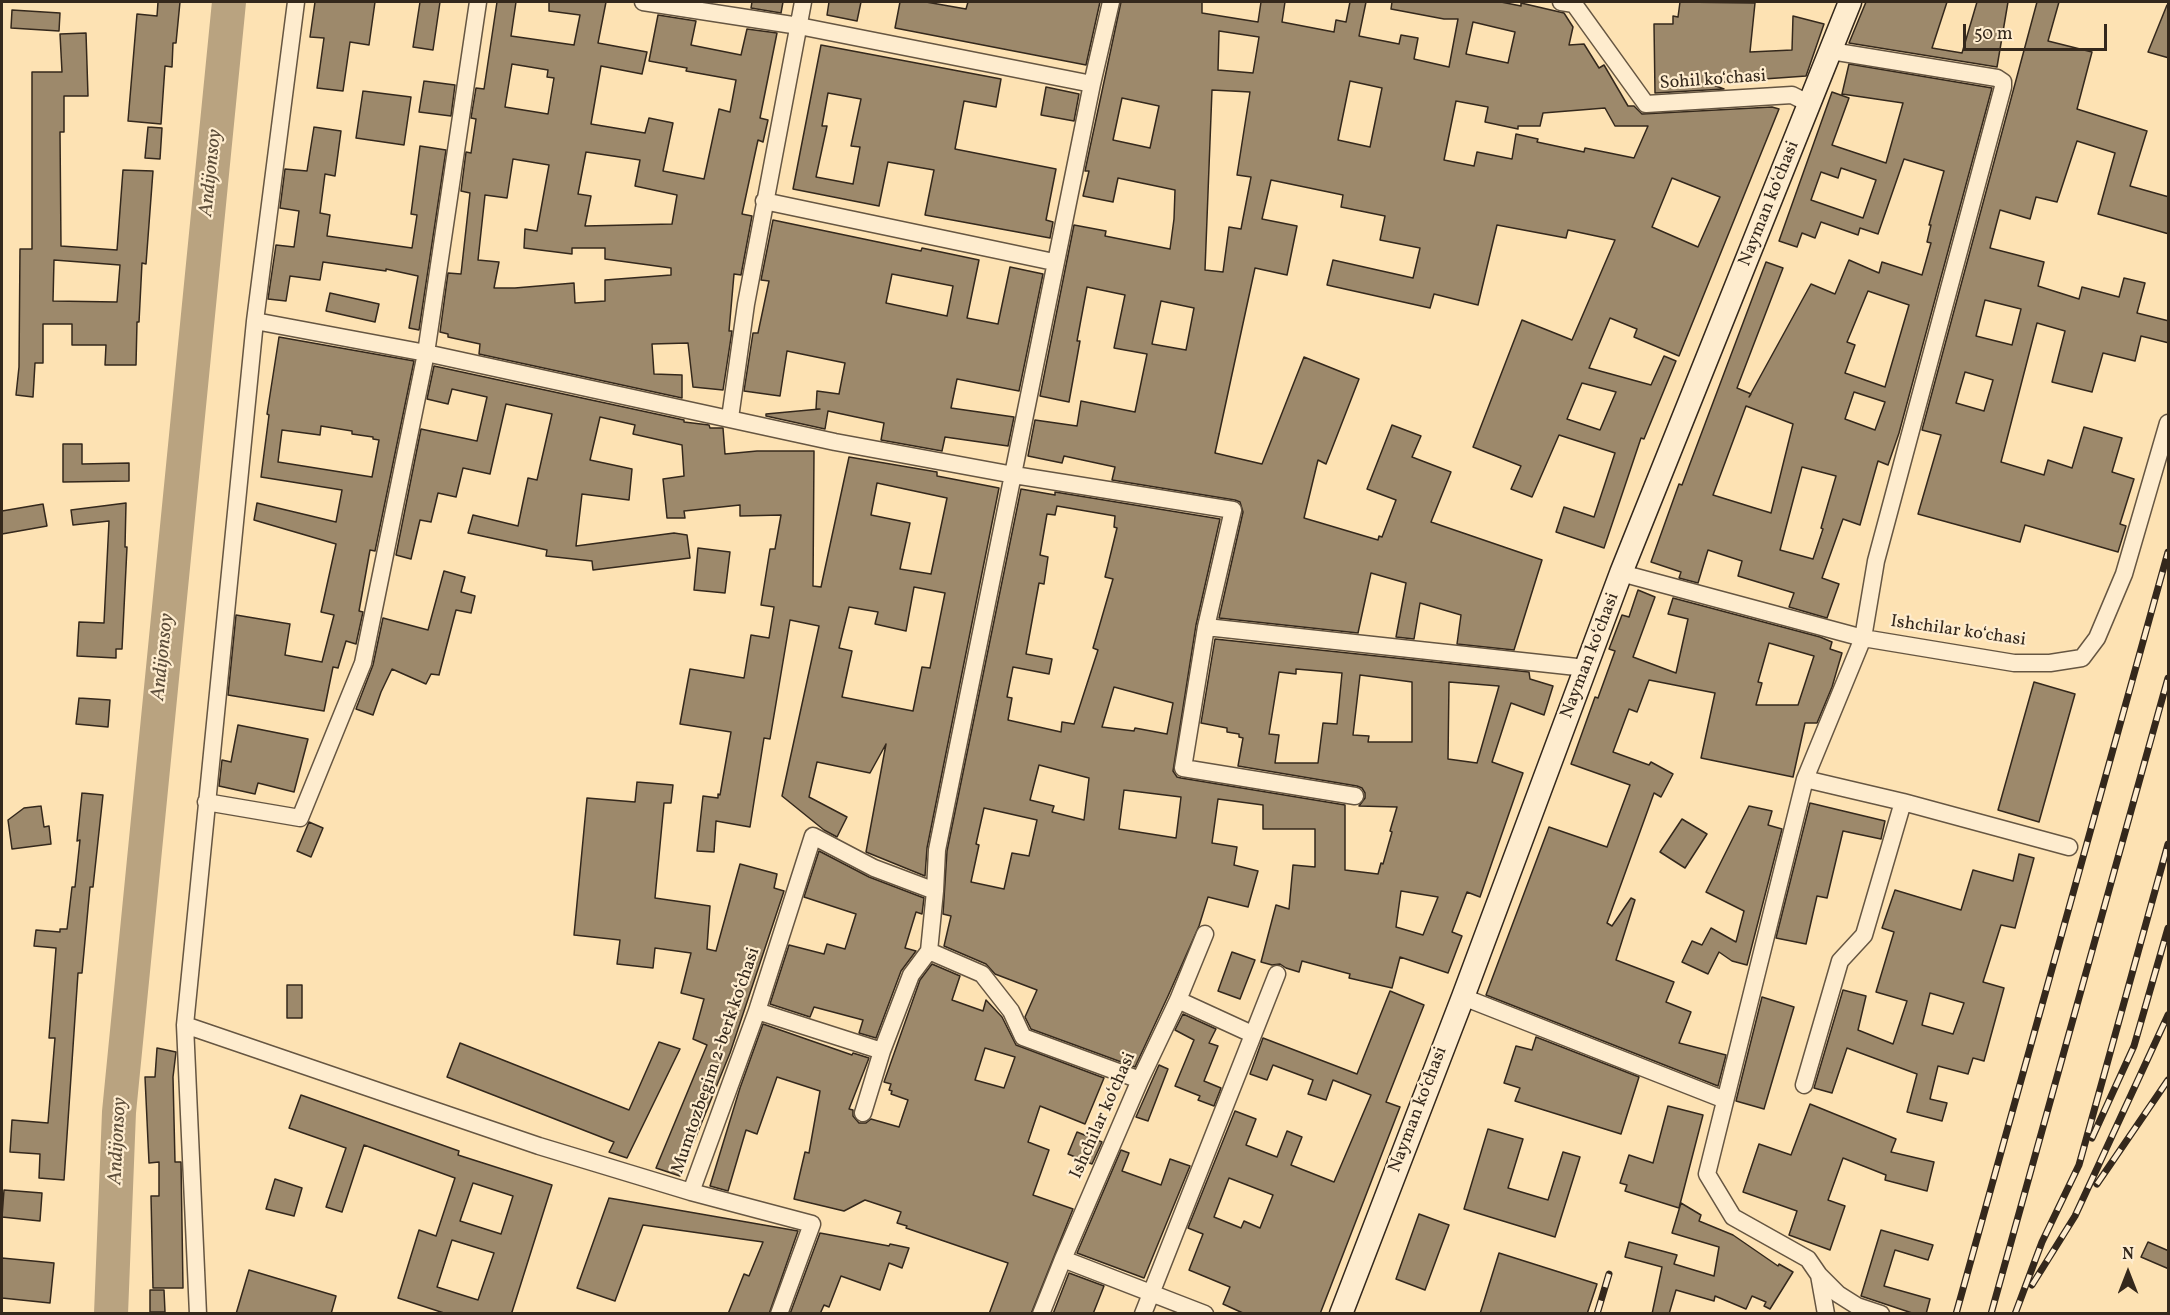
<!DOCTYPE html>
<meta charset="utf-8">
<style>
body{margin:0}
#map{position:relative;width:2170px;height:1315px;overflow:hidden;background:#fde2b3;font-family:Vollkorn,serif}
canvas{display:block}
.frame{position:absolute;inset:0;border:3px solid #34281c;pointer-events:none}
.north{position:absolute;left:2098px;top:1243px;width:60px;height:60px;-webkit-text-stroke:4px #feecce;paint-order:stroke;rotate:0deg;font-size:16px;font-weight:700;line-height:24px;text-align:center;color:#34281c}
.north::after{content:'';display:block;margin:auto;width:21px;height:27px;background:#34281c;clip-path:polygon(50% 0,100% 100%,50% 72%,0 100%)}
.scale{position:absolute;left:1963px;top:24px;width:144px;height:27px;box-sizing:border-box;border:3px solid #34281c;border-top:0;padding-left:8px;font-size:18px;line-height:21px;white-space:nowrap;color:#34281c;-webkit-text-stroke:4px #feecce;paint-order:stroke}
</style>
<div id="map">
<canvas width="2170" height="1315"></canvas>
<div class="frame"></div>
<div class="north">N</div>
<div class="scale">50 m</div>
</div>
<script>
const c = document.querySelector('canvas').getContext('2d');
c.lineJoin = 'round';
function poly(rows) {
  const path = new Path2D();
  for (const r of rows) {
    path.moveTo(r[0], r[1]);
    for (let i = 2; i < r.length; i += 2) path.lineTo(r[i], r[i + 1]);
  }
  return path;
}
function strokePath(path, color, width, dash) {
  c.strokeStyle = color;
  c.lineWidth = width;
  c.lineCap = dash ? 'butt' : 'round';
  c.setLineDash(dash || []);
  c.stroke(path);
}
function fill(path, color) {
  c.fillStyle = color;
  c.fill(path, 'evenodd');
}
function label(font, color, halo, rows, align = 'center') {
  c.font = font + ' Vollkorn,serif';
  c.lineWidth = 4.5;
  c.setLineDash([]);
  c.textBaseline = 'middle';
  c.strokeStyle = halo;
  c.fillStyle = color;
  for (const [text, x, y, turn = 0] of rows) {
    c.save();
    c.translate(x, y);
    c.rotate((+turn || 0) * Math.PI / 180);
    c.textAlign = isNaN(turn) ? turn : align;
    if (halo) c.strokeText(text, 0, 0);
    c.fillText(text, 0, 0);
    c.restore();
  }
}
strokePath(poly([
 [111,1314,119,1112,229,2]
]), '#b9a380', 34);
const building = poly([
 [158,2,180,2,176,43,173,43,172,67,165,66,161,124,128,121,137,14,157,16,158,2],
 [315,2,375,2,369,45,350,42,343,91,317,88,324,38,310,37,315,2],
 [420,2,440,2,433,50,413,47,420,2],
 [497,2,516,2,511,36,574,45,580,15,549,11,549,2,606,2,598,43,647,52,642,74,601,66,591,124,645,133,649,118,673,123,663,171,704,179,719,109,730,112,736,80,686,71,687,68,649,61,658,15,696,21,691,45,741,55,747,29,777,33,760,118,768,120,763,142,758,140,742,214,752,216,741,275,734,274,729,331,732,331,723,390,693,387,688,343,652,344,654,374,682,375,682,398,479,354,480,344,448,337,448,334,440,332,448,273,461,274,470,193,461,191,466,152,471,153,476,119,471,118,476,88,484,89,497,2],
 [512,64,548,70,547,77,554,78,548,114,505,107,512,64],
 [586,152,640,160,635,186,677,195,672,224,585,226,591,196,578,194,586,152],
 [513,159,549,165,537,231,525,229,524,248,572,254,572,248,605,248,605,259,671,268,671,275,605,280,605,301,575,303,574,283,515,288,494,288,499,262,478,260,485,195,507,198,513,159],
 [752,2,783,2,781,13,751,8,752,2],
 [829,2,861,2,857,21,827,15,829,2],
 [900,2,926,2,966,9,968,2,1100,2,1086,65,895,28,900,2],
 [1121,2,1202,2,1202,13,1258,22,1261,2,1285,2,1282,22,1334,32,1336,20,1346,22,1350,2,1366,2,1359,36,1399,44,1401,35,1418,38,1414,59,1449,67,1458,19,1444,19,1391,9,1392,2,1501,2,1521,6,1521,3,1564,13,1573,27,1569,45,1584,44,1599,68,1604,65,1628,106,1634,106,1642,114,1772,107,1779,109,1679,356,1634,337,1637,329,1610,318,1589,368,1651,385,1664,356,1676,361,1644,439,1641,438,1604,548,1556,532,1564,507,1594,517,1615,453,1559,435,1532,497,1511,489,1521,466,1473,447,1522,320,1572,340,1615,240,1568,230,1566,238,1497,225,1478,305,1434,294,1430,308,1327,285,1333,260,1413,278,1420,248,1380,240,1385,216,1341,207,1343,195,1271,180,1262,219,1297,226,1287,275,1255,268,1215,453,1262,464,1304,357,1359,379,1326,464,1318,460,1304,518,1378,540,1379,536,1382,537,1396,500,1367,489,1392,425,1421,436,1412,457,1451,472,1431,522,1542,560,1514,650,1457,644,1461,615,1420,603,1414,639,1396,637,1406,583,1371,573,1358,633,1219,618,1243,512,1240,502,1235,500,1112,480,1115,467,1064,456,1062,463,1028,456,1035,420,1077,426,1081,401,1135,412,1147,354,1114,348,1125,295,1087,287,1077,341,1080,341,1069,402,1040,396,1074,225,1106,231,1105,236,1170,249,1174,219,1175,190,1118,178,1113,202,1083,196,1089,171,1085,171,1121,2],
 [1473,22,1515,32,1508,63,1466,54,1473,22],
 [1219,31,1259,37,1253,73,1218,70,1219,31],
 [1350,81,1382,88,1370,147,1338,140,1350,81],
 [1212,90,1250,92,1237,175,1251,177,1241,229,1229,227,1223,272,1205,270,1212,90],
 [1122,98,1159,106,1150,148,1113,140,1122,98],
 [1456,101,1488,107,1485,122,1518,129,1518,126,1540,126,1543,113,1605,108,1615,126,1648,126,1634,158,1585,148,1584,152,1537,142,1538,139,1516,134,1512,159,1477,152,1474,166,1444,160,1456,101],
 [1672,178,1720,197,1698,247,1652,227,1672,178],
 [1161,301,1194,308,1186,350,1152,344,1161,301],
 [1582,383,1616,392,1600,430,1567,419,1582,383],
 [1680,2,1755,3,1750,52,1792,50,1793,16,1824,24,1806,76,1708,83,1724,89,1655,93,1654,24,1673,24,1673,16,1678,17,1680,2],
 [1866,2,1947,2,1932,48,1962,53,1977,2,2008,2,1997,67,1849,43,1866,2],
 [2037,2,2059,2,2048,41,2092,52,2077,109,2147,131,2130,186,2169,197,2169,234,2098,214,2115,153,2077,141,2057,202,2036,197,2030,219,2000,210,1990,248,2044,262,2038,286,2079,299,2082,287,2119,297,2124,278,2145,283,2137,313,2169,321,2169,343,2141,336,2135,361,2103,353,2092,392,2052,382,2065,331,2037,323,2001,462,2044,475,2048,460,2072,468,2084,427,2122,438,2112,472,2134,479,2120,524,2126,526,2118,552,2025,525,2020,542,1918,514,1941,435,1922,430,2037,2],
 [1985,300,2021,309,2012,345,1976,336,1985,300],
 [1965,372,1993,380,1984,411,1956,403,1965,372],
 [2167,5,2169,6,2169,58,2148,52,2167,5],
 [12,10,60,13,59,31,11,28,12,10],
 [86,33,88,96,64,96,64,132,60,132,61,246,117,250,123,170,153,171,146,264,142,263,139,322,137,322,136,365,105,365,106,345,72,345,72,324,43,324,43,363,35,363,33,397,16,395,19,367,20,249,32,249,32,72,62,72,60,34,86,33],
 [54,260,120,265,117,302,53,301,54,260],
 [821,45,1001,79,996,107,964,101,955,149,1056,169,1046,220,1053,222,1050,238,925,215,934,170,888,162,879,206,793,189,821,45],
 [828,93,861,99,851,146,860,147,853,184,816,177,827,126,822,126,828,93],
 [1849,64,1992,88,1899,433,1888,465,1878,461,1860,525,1843,519,1822,578,1839,584,1827,618,1789,607,1794,593,1738,576,1742,561,1708,550,1698,583,1679,578,1681,572,1651,562,1679,484,1682,485,1766,262,1783,268,1737,388,1751,394,1749,397,1811,284,1835,294,1849,260,1879,273,1882,262,1922,275,1931,243,1927,242,1931,225,1929,225,1944,171,1904,159,1878,234,1860,228,1858,235,1821,222,1815,238,1802,233,1797,247,1779,241,1832,92,1849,98,1832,145,1886,163,1903,103,1842,94,1849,64],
 [1841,168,1876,180,1863,218,1811,200,1821,172,1838,178,1841,168],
 [1868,291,1909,305,1885,387,1845,373,1855,345,1847,342,1868,291],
 [1854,392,1885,402,1875,430,1845,419,1854,392],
 [1746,406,1793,424,1771,513,1713,495,1746,406],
 [1802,467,1836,476,1821,528,1823,529,1813,559,1780,550,1802,467],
 [424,81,455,85,451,116,419,112,424,81],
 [1046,87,1079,94,1074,121,1041,115,1046,87],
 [363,91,411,97,404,145,356,138,363,91],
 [148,127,162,128,160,159,145,158,148,127],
 [314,127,341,131,335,176,325,174,320,213,330,215,327,236,412,248,417,215,411,214,420,146,446,150,419,330,409,328,418,276,386,269,386,271,323,262,320,280,290,276,286,301,268,299,276,245,294,247,299,211,280,208,285,169,307,171,314,127],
 [773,220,921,251,922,248,979,260,967,318,998,324,1010,267,1043,274,1019,391,957,379,951,408,1014,417,1008,446,945,437,942,451,881,440,884,423,828,411,825,429,766,416,766,414,820,409,816,409,817,391,839,394,845,363,787,351,780,396,744,391,753,333,758,333,769,281,761,280,773,220],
 [892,274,953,286,947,316,886,303,892,274],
 [330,293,379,304,375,322,326,311,330,293],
 [279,337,414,361,375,551,370,550,359,611,363,612,356,644,346,641,338,668,333,667,324,711,228,695,236,615,290,624,285,655,322,662,334,615,321,612,336,544,254,520,257,503,336,522,342,490,261,477,269,415,267,414,279,337],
 [321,426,352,431,352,434,373,437,373,439,379,440,372,477,278,462,282,430,320,435,321,426],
 [434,366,684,420,684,422,709,425,710,428,723,428,725,454,757,451,814,451,813,586,821,587,849,457,937,472,937,476,999,488,927,848,925,876,866,852,886,744,870,773,817,762,809,797,847,817,837,837,824,830,782,796,819,626,790,620,770,739,764,738,750,827,716,821,714,852,697,851,703,796,718,798,718,794,720,795,731,732,680,724,690,669,744,678,751,635,769,638,774,607,761,605,770,549,775,549,781,515,740,516,740,505,684,511,685,518,667,518,663,479,684,476,682,445,633,434,635,425,600,417,590,460,632,469,629,500,582,494,576,546,674,533,687,535,690,558,593,570,592,561,546,556,547,550,468,533,473,515,518,526,528,478,537,480,552,414,506,404,490,474,463,468,456,497,438,493,431,522,420,520,411,559,396,555,421,429,477,441,487,397,452,389,448,404,427,399,434,366],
 [877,483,947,498,931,574,900,569,910,523,871,515,877,483],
 [914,587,945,593,930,668,922,667,913,711,842,697,852,651,839,648,849,607,878,612,875,624,906,631,914,587],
 [63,444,82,444,82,464,129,463,129,481,63,482,63,444],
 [1021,489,1055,495,1055,492,1220,519,1196,625,1173,771,1177,777,1181,778,1345,805,1345,870,1378,874,1381,863,1383,864,1392,832,1390,831,1397,807,1359,806,1365,798,1365,793,1362,788,1357,786,1238,766,1243,738,1239,737,1239,734,1227,732,1227,728,1201,723,1215,639,1529,672,1530,679,1553,686,1544,715,1511,703,1492,762,1523,773,1480,897,1467,892,1452,932,1462,936,1448,973,1400,957,1392,988,1349,978,1350,974,1302,961,1299,972,1286,968,1280,964,1272,965,1261,962,1276,905,1289,909,1293,865,1315,867,1315,829,1263,829,1263,805,1218,799,1212,843,1237,847,1234,865,1258,871,1248,907,1208,897,1199,926,1168,996,1135,1067,1031,1029,1025,1017,1037,990,995,974,986,964,944,946,951,916,943,914,947,851,1021,489],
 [1057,506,1115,516,1114,527,1117,528,1105,577,1113,579,1093,648,1098,650,1074,724,1062,722,1061,732,1008,720,1012,698,1007,697,1013,667,1049,674,1052,659,1026,654,1039,583,1044,584,1048,557,1040,555,1047,514,1055,515,1057,506],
 [1296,669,1342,673,1337,724,1323,723,1318,763,1275,763,1279,735,1269,734,1279,672,1296,674,1296,669],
 [1360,675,1412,682,1412,742,1368,742,1369,736,1353,735,1360,675],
 [1449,682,1499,686,1477,763,1448,759,1449,682],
 [1114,687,1173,703,1167,734,1135,728,1134,731,1102,727,1114,687],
 [1039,765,1089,778,1084,820,1052,812,1054,806,1030,800,1039,765],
 [1124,790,1181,797,1176,838,1119,829,1124,790],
 [984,808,1037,820,1029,856,1012,853,1004,889,971,882,979,845,976,844,984,808],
 [1401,891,1438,897,1423,935,1396,927,1401,891],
 [126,503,125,547,127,547,122,649,116,649,116,658,77,656,79,622,104,623,109,521,73,525,71,510,126,503],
 [43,504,47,526,2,534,2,511,43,504],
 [698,548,730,552,725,593,694,590,698,548],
 [444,571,465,577,461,592,475,596,471,613,456,610,439,675,431,674,426,684,392,669,381,692,373,715,356,709,373,665,383,618,428,630,444,571],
 [1638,590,1655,597,1633,657,1676,673,1688,619,1668,614,1673,598,1820,637,1832,642,1830,649,1842,653,1832,687,1817,723,1805,723,1793,777,1701,758,1715,693,1649,680,1637,712,1629,709,1613,752,1649,765,1651,762,1673,774,1661,797,1654,793,1607,923,1612,926,1631,898,1635,900,1616,960,1674,982,1666,1002,1691,1012,1679,1043,1726,1055,1718,1086,1486,995,1549,827,1607,847,1630,785,1571,764,1595,697,1598,698,1615,651,1609,649,1622,615,1629,617,1638,590],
 [1769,643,1814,656,1798,705,1756,705,1762,683,1758,682,1769,643],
 [2034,682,2075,694,2039,822,1998,810,2034,682],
 [79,698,110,700,108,727,76,724,79,698],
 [238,725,308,739,294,792,258,783,255,794,219,786,222,760,231,762,238,725],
 [637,782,673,785,671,803,664,803,655,898,710,906,707,949,716,951,740,864,777,874,774,888,784,891,730,1053,680,1176,656,1168,707,1045,693,1039,704,999,681,993,691,953,655,948,653,968,617,964,620,940,574,935,587,798,635,802,637,782],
 [82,793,103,795,93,887,90,887,82,973,78,973,64,1180,39,1178,40,1154,10,1152,12,1120,48,1123,55,1038,49,1038,56,948,34,946,36,930,60,932,60,929,67,929,72,887,75,887,80,840,77,841,82,793],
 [1810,803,1885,821,1881,839,1843,831,1827,898,1817,896,1806,944,1776,938,1810,803],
 [41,806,44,827,49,826,51,844,12,849,8,820,24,808,41,806],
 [1749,806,1772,811,1768,825,1782,829,1747,965,1732,961,1719,952,1708,974,1682,962,1692,941,1702,945,1711,928,1736,942,1744,911,1706,892,1749,806],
 [1682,819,1707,834,1685,868,1660,852,1682,819],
 [309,822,323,828,311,857,297,851,309,822],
 [819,851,869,877,924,898,922,914,916,912,905,948,916,951,901,971,876,1038,859,1033,863,1020,814,1007,810,1017,770,1004,789,945,824,954,827,944,845,949,856,914,804,897,819,851],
 [2019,854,2034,858,2015,928,2001,925,1983,982,2004,988,1984,1061,1973,1058,1968,1074,1938,1066,1930,1099,1947,1103,1942,1121,1907,1112,1917,1074,1847,1048,1832,1093,1814,1088,1843,990,1866,996,1858,1030,1893,1044,1907,1001,1876,992,1894,932,1882,928,1895,890,1961,910,1973,870,2013,881,2019,854],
 [1930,993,1964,1003,1953,1034,1922,1025,1930,993],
 [1232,952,1255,960,1240,999,1218,991,1232,952],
 [932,964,960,976,952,1000,983,1011,986,1000,1002,1017,1016,1045,1104,1078,1085,1124,1040,1106,1028,1142,1049,1150,1033,1195,1073,1209,1031,1314,989,1314,1008,1263,906,1228,907,1226,897,1223,901,1212,865,1200,844,1211,794,1199,805,1152,809,1153,820,1091,777,1077,757,1134,746,1130,728,1191,710,1186,740,1088,763,1024,852,1055,853,1053,869,1058,849,1109,853,1110,853,1116,859,1123,866,1123,871,1119,899,1127,908,1100,891,1094,892,1091,889,1090,891,1084,884,1082,920,980,932,964],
 [985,1048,1015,1057,1004,1088,975,1080,985,1048],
 [287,985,302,985,302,1018,287,1018,287,985],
 [1390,991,1424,1005,1386,1102,1400,1107,1320,1314,1245,1314,1223,1304,1230,1287,1189,1270,1203,1234,1188,1228,1235,1111,1256,1119,1246,1145,1277,1157,1287,1131,1302,1137,1291,1165,1334,1182,1371,1095,1333,1080,1326,1100,1308,1094,1313,1080,1273,1065,1267,1080,1250,1074,1263,1038,1357,1074,1390,991],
 [1229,1178,1273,1195,1260,1228,1244,1221,1241,1228,1214,1217,1229,1178],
 [1762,997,1794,1007,1764,1109,1736,1101,1762,997],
 [1183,1014,1216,1029,1209,1043,1218,1046,1204,1081,1221,1088,1214,1106,1198,1100,1200,1096,1175,1086,1194,1040,1175,1030,1183,1014],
 [1536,1037,1639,1077,1621,1134,1515,1101,1520,1088,1504,1083,1516,1046,1532,1050,1536,1037],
 [659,1042,680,1049,627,1158,609,1152,614,1142,447,1077,460,1043,629,1110,659,1042],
 [157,1048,176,1052,173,1077,175,1162,181,1162,183,1288,153,1288,151,1196,159,1196,159,1162,149,1163,145,1077,155,1077,157,1048],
 [1159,1065,1168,1069,1148,1121,1136,1117,1159,1065],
 [301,1095,459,1151,458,1155,552,1185,512,1312,510,1314,447,1314,398,1298,419,1230,436,1236,455,1178,364,1145,342,1212,326,1207,346,1148,289,1128,301,1095],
 [473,1183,513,1196,501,1234,460,1221,473,1183],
 [452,1240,494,1253,478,1300,437,1287,452,1240],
 [1810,1104,1896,1139,1891,1152,1934,1162,1927,1191,1885,1180,1886,1175,1843,1158,1828,1200,1845,1206,1830,1250,1789,1235,1797,1211,1743,1192,1759,1144,1791,1155,1810,1104],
 [1668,1106,1703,1115,1679,1208,1625,1191,1627,1185,1620,1183,1629,1155,1653,1163,1668,1106],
 [1488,1129,1523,1139,1508,1188,1548,1200,1563,1152,1580,1157,1555,1237,1464,1209,1488,1129],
 [1077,1132,1102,1142,1092,1164,1068,1154,1077,1132],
 [1121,1150,1129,1153,1122,1171,1161,1185,1170,1159,1190,1166,1144,1278,1077,1253,1121,1150],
 [275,1179,302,1188,294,1216,266,1209,275,1179],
 [4,1190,42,1193,40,1221,2,1217,4,1190],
 [609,1198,798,1231,769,1314,728,1314,744,1274,749,1276,763,1242,643,1225,615,1301,577,1288,609,1198],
 [1681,1203,1701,1215,1699,1221,1733,1235,1778,1266,1779,1264,1793,1272,1770,1309,1764,1306,1766,1302,1752,1296,1746,1309,1715,1296,1714,1301,1676,1290,1669,1314,1652,1314,1662,1267,1625,1257,1629,1242,1677,1255,1674,1264,1714,1276,1719,1247,1672,1233,1681,1203],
 [1419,1214,1449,1225,1425,1290,1396,1279,1419,1214],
 [1881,1230,1933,1245,1928,1260,1895,1250,1884,1286,1930,1299,1926,1314,1915,1314,1861,1296,1881,1230],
 [820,1233,889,1246,890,1244,909,1248,902,1268,889,1263,880,1290,841,1276,829,1307,824,1305,820,1314,790,1314,820,1233],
 [2148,1242,2169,1251,2169,1269,2141,1257,2148,1242],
 [1499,1253,1597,1284,1587,1314,1480,1314,1499,1253],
 [2,1258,54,1263,50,1303,2,1298,2,1258],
 [249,1270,336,1296,331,1314,236,1314,249,1270],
 [1069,1273,1104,1286,1093,1314,1053,1314,1069,1273],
 [150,1290,164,1290,165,1312,150,1312,150,1290]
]);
fill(building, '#9d896b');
strokePath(building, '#34281c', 1.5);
const street = poly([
 [296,2,255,321,185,1025,539,1146,691,1192],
 [643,2,799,26,1092,84],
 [1561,2,1574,4,1646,104,1792,95,1810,104],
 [764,201,1049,261],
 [255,321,426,353,835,442,1014,475,1233,510,1206,627,1183,768,1355,796],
 [730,418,746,304,803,2],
 [1621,573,1863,638,2014,663,2050,663,2082,658,2097,638,2124,574,2168,423],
 [1206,627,1586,668],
 [1805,779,1863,638,1876,561,2003,87,2003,82,1997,78,1831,51],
 [206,802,300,818,363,663,426,353,478,2],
 [935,891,929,951,982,974,1011,1011,1023,1037,1140,1080],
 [1463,997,1725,1100],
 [1178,1000,1252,1034],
 [757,1011,882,1051],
 [185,1025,198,1314],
 [1804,1085,1840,961,1864,935,1903,802],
 [863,1113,882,1051,911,975,929,951],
 [1063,1259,1205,1314],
 [1819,1275,1826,1314],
 [779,1314,812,1224,691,1192,757,1011,813,836,874,868,935,891,937,850,1092,84,1111,2],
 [1041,1314,1063,1259,1140,1080,1178,1000,1205,934],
 [1143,1314,1277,974],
 [1881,1314,1857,1306,1838,1294,1819,1275,1808,1259,1733,1217,1707,1174,1805,779,1903,802,2069,847]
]);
const secondary = poly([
 [1341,1314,1463,997,1621,573,1850,2]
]);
strokePath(street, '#665642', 19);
strokePath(secondary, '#34281c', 25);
strokePath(street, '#feecce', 16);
strokePath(secondary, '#feecce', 22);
const rail = poly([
 [2092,1138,2134,1046,2168,928],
 [2097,1184,2168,1080],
 [2032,1285,2075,1216,2168,1015],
 [1597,1314,1609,1274],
 [1956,1314,2168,552],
 [1991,1314,2168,678],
 [2015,1314,2042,1242,2079,1165,2168,844]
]);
strokePath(rail, '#34281c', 7);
strokePath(rail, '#feecce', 4.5, [14]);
label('18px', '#34281c', '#feecce', [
 ["Sohil koʻchasi",1713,81,-4],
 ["Nayman koʻchasi",1770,204,-68],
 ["Ishchilar koʻchasi",1958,632,8],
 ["Nayman koʻchasi",1591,656,-69],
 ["Mumtozbegim 2-berk koʻchasi",717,1061,-71],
 ["Nayman koʻchasi",1419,1110,-69],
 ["Ishchilar koʻchasi",1104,1116,-66]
]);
label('italic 20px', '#5c4d3a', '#feecce', [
 ["Andijonsoy",212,173,-84],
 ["Andijonsoy",164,657,-84],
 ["Andijonsoy",119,1141,-87]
]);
</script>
